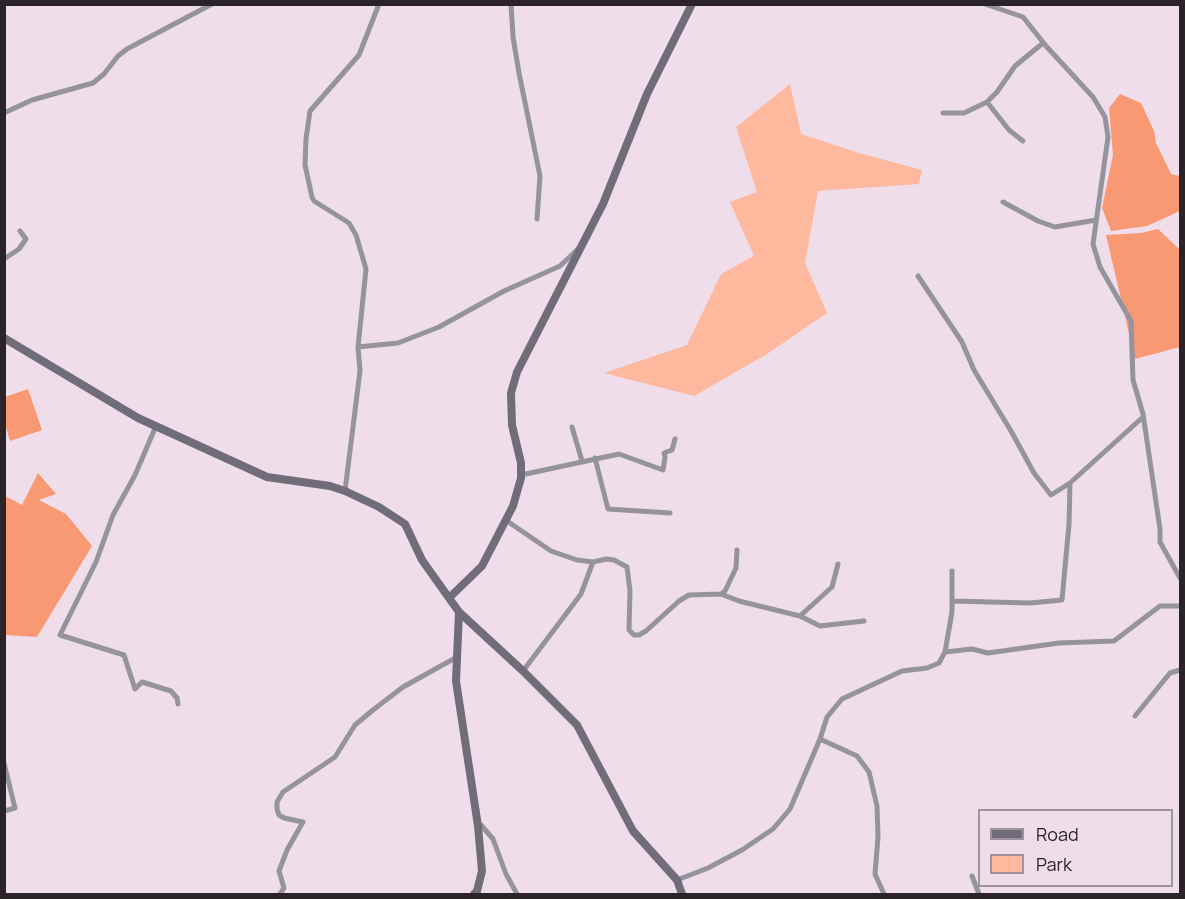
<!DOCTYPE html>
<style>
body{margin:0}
#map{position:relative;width:1185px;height:899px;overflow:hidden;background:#efddea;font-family:Manrope,sans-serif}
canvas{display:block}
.frame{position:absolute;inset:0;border:6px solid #2a2328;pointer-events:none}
.legend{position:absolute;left:978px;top:809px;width:195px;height:78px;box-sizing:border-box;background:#efddea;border:2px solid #a0939c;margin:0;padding:8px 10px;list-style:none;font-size:18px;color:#2a2328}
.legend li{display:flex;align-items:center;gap:12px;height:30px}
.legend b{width:30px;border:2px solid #a0939c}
</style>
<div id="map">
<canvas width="1185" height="899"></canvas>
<div class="frame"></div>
<ul class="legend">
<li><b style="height:8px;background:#706d78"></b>Road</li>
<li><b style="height:16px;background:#feb89d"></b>Park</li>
</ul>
</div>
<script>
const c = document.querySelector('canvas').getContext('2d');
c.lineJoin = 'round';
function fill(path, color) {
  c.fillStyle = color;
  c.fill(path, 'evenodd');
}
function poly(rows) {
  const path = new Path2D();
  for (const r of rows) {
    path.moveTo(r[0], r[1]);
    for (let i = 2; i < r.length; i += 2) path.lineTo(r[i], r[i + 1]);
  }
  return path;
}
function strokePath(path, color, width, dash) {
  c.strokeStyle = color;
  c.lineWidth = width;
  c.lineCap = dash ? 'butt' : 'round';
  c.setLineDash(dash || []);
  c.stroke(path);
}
fill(poly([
 [790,84,801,134,859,153,922,170,919,184,818,191,805,263,827,313,767,354,694,396,604,373,687,345,721,274,754,256,730,202,757,192,736,127]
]), '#feb89d');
fill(poly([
 [1120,94,1141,103,1154,131,1156,143,1171,174,1180,176,1180,211,1147,226,1111,231,1102,208,1113,155,1109,108],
 [1158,229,1180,250,1180,347,1135,359,1106,235,1141,233],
 [28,389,42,430,10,441,5,424,5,397],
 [38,473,56,494,39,500,66,514,92,546,37,637,5,635,5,496,22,505]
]), '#f99973');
strokePath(poly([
 [511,4,513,37,519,73,540,176,537,219],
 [985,4,1023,17,1046,46,1093,97,1105,117,1108,137,1093,244,1100,267,1131,321,1133,380,1143,414,1160,529,1160,542,1180,578],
 [987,102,1009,130,1023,141],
 [4,113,32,100,93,83,104,74,118,56,127,49,212,4],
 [943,113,964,113,987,102,997,92,1015,66,1043,43],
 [1003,202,1038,221,1055,227,1096,220],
 [4,259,19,249,26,239,20,231],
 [918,276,962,342,974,370,1011,431,1034,473,1051,495,1070,483,1069,524,1062,600,1030,603,952,601],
 [358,347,398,343,439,327,504,291,560,266,578,249],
 [156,426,135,475,113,515,96,562,60,635,124,655,135,689,142,682,171,691,177,698,178,704],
 [572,427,582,461],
 [595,458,608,509,670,513],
 [521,475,619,454,663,470,665,457,664,453,672,450,675,439],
 [1070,483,1143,417],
 [345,491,360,371,358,347,366,269,356,235,349,223,314,201,312,197,305,165,306,139,310,111,359,55,379,4],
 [507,521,551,551,577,560,593,562,606,559,614,560,627,567,630,591,629,630,634,635,639,635,646,631,679,601,689,595,721,594,725,591,736,568,737,550],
 [721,594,739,601,800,616,820,626,864,621],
 [800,616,832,587,838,564],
 [945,652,972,649,988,653,1059,643,1114,641,1160,606,1180,606],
 [523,671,581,594,593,562],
 [1135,716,1170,673,1180,670],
 [820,739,857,756,869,772,877,806,878,837,875,874,884,894],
 [4,763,15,808,4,811],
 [478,826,481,825,493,839,506,874,517,894],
 [972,876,979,894],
 [677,880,708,868,742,850,773,829,790,809,820,739,827,717,842,699,902,671,927,668,939,663,945,652,952,612,952,571],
 [280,894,284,888,279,871,287,850,303,822,284,818,279,815,277,809,277,802,283,792,335,757,355,725,373,710,403,687,457,657]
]), '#95939b', 5);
strokePath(poly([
 [4,338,138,418,267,477,330,486,345,491,379,507,405,524,422,560,459,612,523,671,577,725,633,831,677,880,682,894],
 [449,598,482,566,513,506,521,478,521,463,512,425,511,393,517,372,603,204,647,94,692,4],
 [459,612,456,681,478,826,482,871,477,891,474,894]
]), '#706d78', 8);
</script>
